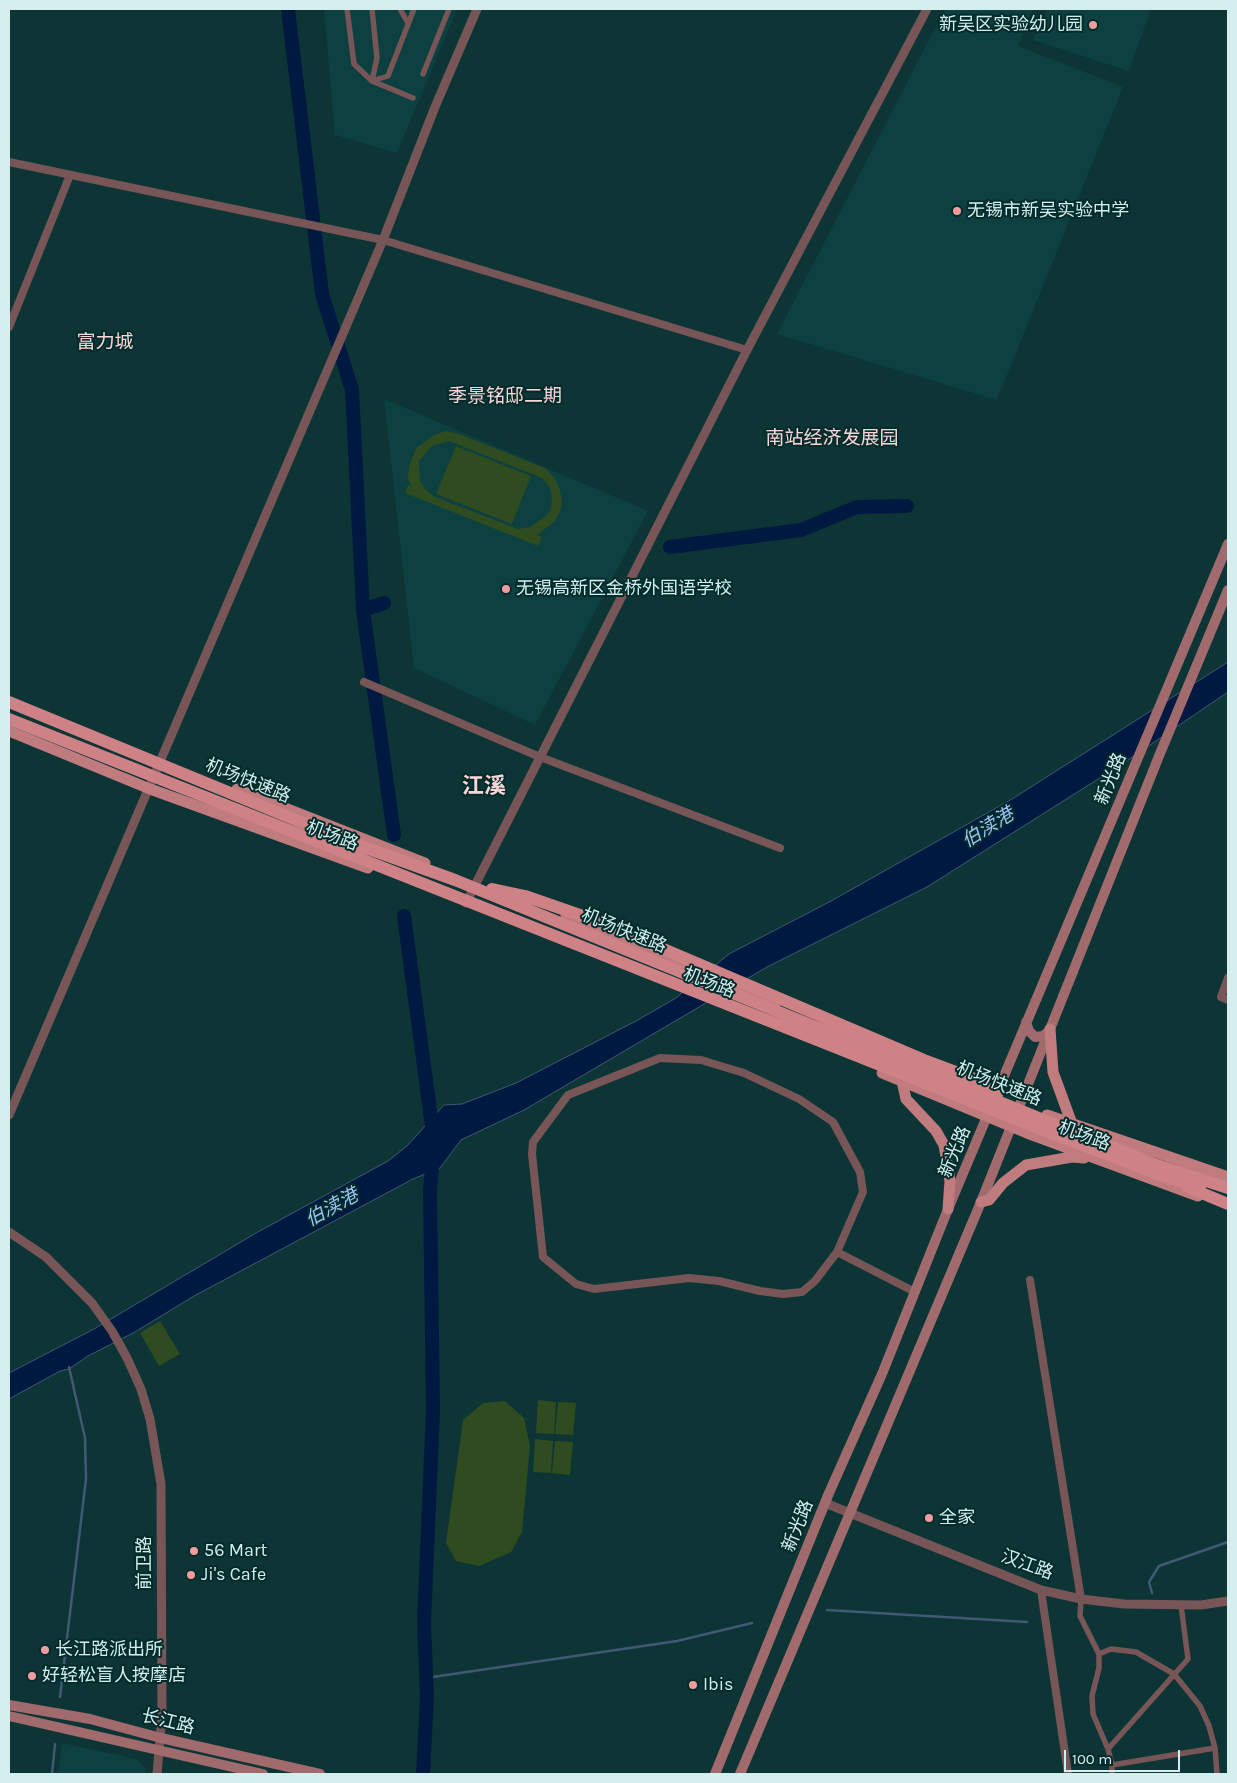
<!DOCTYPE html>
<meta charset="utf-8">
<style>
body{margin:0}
#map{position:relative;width:1237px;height:1783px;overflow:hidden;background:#0d3536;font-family:Karla,sans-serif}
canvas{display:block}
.frame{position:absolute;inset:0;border:10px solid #d4eeee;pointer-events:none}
.scale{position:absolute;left:1064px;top:1750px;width:116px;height:22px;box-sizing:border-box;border:2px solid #d4eeee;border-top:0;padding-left:6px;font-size:15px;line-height:18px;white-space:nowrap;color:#d4eeee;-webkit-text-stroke:4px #022b2b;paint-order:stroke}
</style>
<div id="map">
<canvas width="1237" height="1783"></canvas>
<div class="frame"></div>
<div class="scale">100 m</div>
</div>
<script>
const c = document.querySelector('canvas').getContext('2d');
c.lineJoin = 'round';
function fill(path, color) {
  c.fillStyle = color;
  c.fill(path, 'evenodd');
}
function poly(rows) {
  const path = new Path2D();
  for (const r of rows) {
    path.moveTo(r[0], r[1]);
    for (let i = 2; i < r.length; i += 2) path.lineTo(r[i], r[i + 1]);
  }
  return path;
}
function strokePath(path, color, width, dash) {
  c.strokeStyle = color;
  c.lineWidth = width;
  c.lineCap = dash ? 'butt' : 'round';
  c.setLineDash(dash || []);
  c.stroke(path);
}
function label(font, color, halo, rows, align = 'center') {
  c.font = font + ' Karla,"Noto Sans SC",sans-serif';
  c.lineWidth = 4;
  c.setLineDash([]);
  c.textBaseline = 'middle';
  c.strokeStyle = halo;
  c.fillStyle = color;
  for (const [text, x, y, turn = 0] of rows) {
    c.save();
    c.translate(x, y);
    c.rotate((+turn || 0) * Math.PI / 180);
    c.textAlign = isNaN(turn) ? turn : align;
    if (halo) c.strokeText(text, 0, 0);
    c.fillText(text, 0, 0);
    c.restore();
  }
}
fill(poly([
 [324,9,457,9,397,153,335,135],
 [945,9,1033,9,1018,46,1123,87,997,400,777,334],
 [1047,9,1151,9,1129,71,1033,40],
 [384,399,648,511,535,725,414,668],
 [62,1743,137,1759,145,1768,145,1774,58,1774]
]), '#0c4041');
fill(poly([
 [446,431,459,434,545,468,554,477,560,490,562,502,560,512,554,522,537,535,542,537,538,546,405,493,408,485,411,486,408,479,409,466,416,448,434,435],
 [449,441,542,478,549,486,552,496,551,508,547,515,530,527,518,529,435,497,427,491,420,481,419,461,432,446],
 [456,446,531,476,512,524,436,494],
 [160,1321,180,1354,159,1366,140,1333],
 [538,1400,556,1402,554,1434,536,1433],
 [505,1401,524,1418,530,1446,522,1532,511,1552,479,1566,456,1561,446,1543,463,1420,483,1403],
 [558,1402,576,1403,573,1435,555,1434],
 [535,1439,553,1441,551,1473,533,1472],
 [555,1441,573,1442,570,1475,552,1473]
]), '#2e4c20');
const water = poly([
 [1228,662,1228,692,1122,764,927,887,767,967,524,1110,461,1140,440,1168,413,1179,194,1296,135,1332,88,1356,69,1369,60,1371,9,1399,9,1373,94,1329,256,1233,388,1161,407,1146,444,1105,462,1104,516,1083,636,1021,676,998,729,954,831,901,1012,799,1228,662]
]);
fill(water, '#001940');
strokePath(water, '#405974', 1);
strokePath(poly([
 [1152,1593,1149,1582,1159,1566,1228,1542],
 [827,1610,1027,1622],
 [426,1678,677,1641,752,1623],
 [60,1697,86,1479,85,1438,69,1367],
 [52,1774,55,1744]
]), '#405974', 2.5);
strokePath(poly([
 [288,9,322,294,352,390,363,610,394,835],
 [670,547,801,530,857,507,907,506],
 [363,610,384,603],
 [404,916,434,1141,430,1192,433,1410,424,1623,427,1696,423,1774]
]), '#001940', 14);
strokePath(poly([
 [347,9,354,64,372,81,413,98],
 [400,9,408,23],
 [423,74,449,9],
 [372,81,388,76,414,9],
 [372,81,377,58,372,9],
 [1081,1599,1080,1616,1099,1654,1099,1668,1092,1696,1093,1714,1108,1749],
 [1099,1654,1111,1649,1136,1652,1174,1674,1200,1706,1209,1726,1215,1748,1217,1774],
 [1112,1765,1215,1748],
 [1112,1774,1112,1765,1108,1749,1188,1659,1181,1605]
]), '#785657', 5.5);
strokePath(poly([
 [9,162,383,240,747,350],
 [9,327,70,175],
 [364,682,540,757,780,848],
 [1228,978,1221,997,1228,1000],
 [837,1252,815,1281,802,1292,783,1294,760,1291,719,1281,689,1278,594,1289,576,1284,543,1257,532,1154,533,1142,568,1095,660,1058,701,1060,744,1073,799,1099,833,1122,860,1172,863,1192,837,1252,915,1292],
 [1030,1280,1081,1599],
 [1041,1590,1068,1774]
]), '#785657', 8);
strokePath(poly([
 [466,903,747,350,927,9],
 [9,1115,383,240,435,107,477,9],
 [9,1232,46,1257,92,1303,112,1331,127,1358,141,1389,150,1419,161,1484,162,1715,157,1774],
 [825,1503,1041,1590,1081,1599,1124,1604,1201,1605,1228,1601]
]), '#785657', 9);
strokePath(poly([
 [1026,1022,1029,1031,1035,1037,1043,1036,1050,1030],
 [9,1705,90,1719,161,1738,320,1774],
 [9,1716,263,1774],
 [715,1774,829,1493,882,1374,948,1209,1228,544],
 [740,1774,981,1202,1159,756,1228,590]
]), '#a16b6d', 10);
strokePath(poly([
 [9,731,150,789,368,868],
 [237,789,425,863],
 [566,916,775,1004],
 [1050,1029,1053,1072,1072,1124],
 [882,1073,1027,1133,1198,1196],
 [902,1081,906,1099,936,1131,944,1145,950,1181,948,1209],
 [1047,1115,1228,1177],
 [981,1202,989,1200,1003,1183,1026,1165,1072,1157,1084,1158]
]), '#c07b7e', 11);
strokePath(poly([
 [975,1079,997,1096],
 [1187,1187,1228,1204]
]), '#ce8286', 12);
strokePath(poly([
 [9,702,347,841,455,880,1061,1127,1157,1165,1228,1188],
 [9,719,1051,1133,1155,1173,1200,1187],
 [492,889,525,896,600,922,924,1060,975,1079]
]), '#ce8286', 12);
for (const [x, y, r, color] of [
 [1093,25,5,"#f49b9f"],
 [957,211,5,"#f49b9f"],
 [506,589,5,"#f49b9f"],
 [929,1518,5,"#f49b9f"],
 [194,1551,5,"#f49b9f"],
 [191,1575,5,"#f49b9f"],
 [45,1650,5,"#f49b9f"],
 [32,1676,5,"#f49b9f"],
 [693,1685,5,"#f49b9f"]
]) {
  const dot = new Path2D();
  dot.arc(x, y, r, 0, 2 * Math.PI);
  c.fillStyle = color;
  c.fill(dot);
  strokePath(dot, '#022b2b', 2);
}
label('18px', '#d4eeee', '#022b2b', [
 ["新吴区实验幼儿园",1083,25,"right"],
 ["无锡市新吴实验中学",967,211],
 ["无锡高新区金桥外国语学校",516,589],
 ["全家",939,1518],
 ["56 Mart",204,1551],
 ["Ji's Cafe",201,1575],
 ["长江路派出所",55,1650],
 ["好轻松盲人按摩店",42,1676],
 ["Ibis",703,1685]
], 'left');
label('18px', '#d4eeee', '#022b2b', [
 ["新光路",1111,779,-68],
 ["机场快速路",248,781,22],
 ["机场路",332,836,20],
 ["机场快速路",624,931,22],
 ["机场路",709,983,21],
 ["机场快速路",999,1084,22],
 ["机场路",1084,1136,20],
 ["新光路",955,1152,-67],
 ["新光路",798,1526,-68],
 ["前卫路",145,1563,-90],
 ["汉江路",1027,1565,20],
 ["长江路",168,1722,14]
]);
label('19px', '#fad6d7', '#022b2b', [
 ["富力城",105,343],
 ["季景铭邸二期",505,397],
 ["南站经济发展园",832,439]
]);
label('italic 19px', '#9fc2f2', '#022b2b', [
 ["伯渎港",988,828,-32],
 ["伯渎港",332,1208,-29]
]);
label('bold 22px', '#fad6d7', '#022b2b', [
 ["江溪",484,787]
]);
</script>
